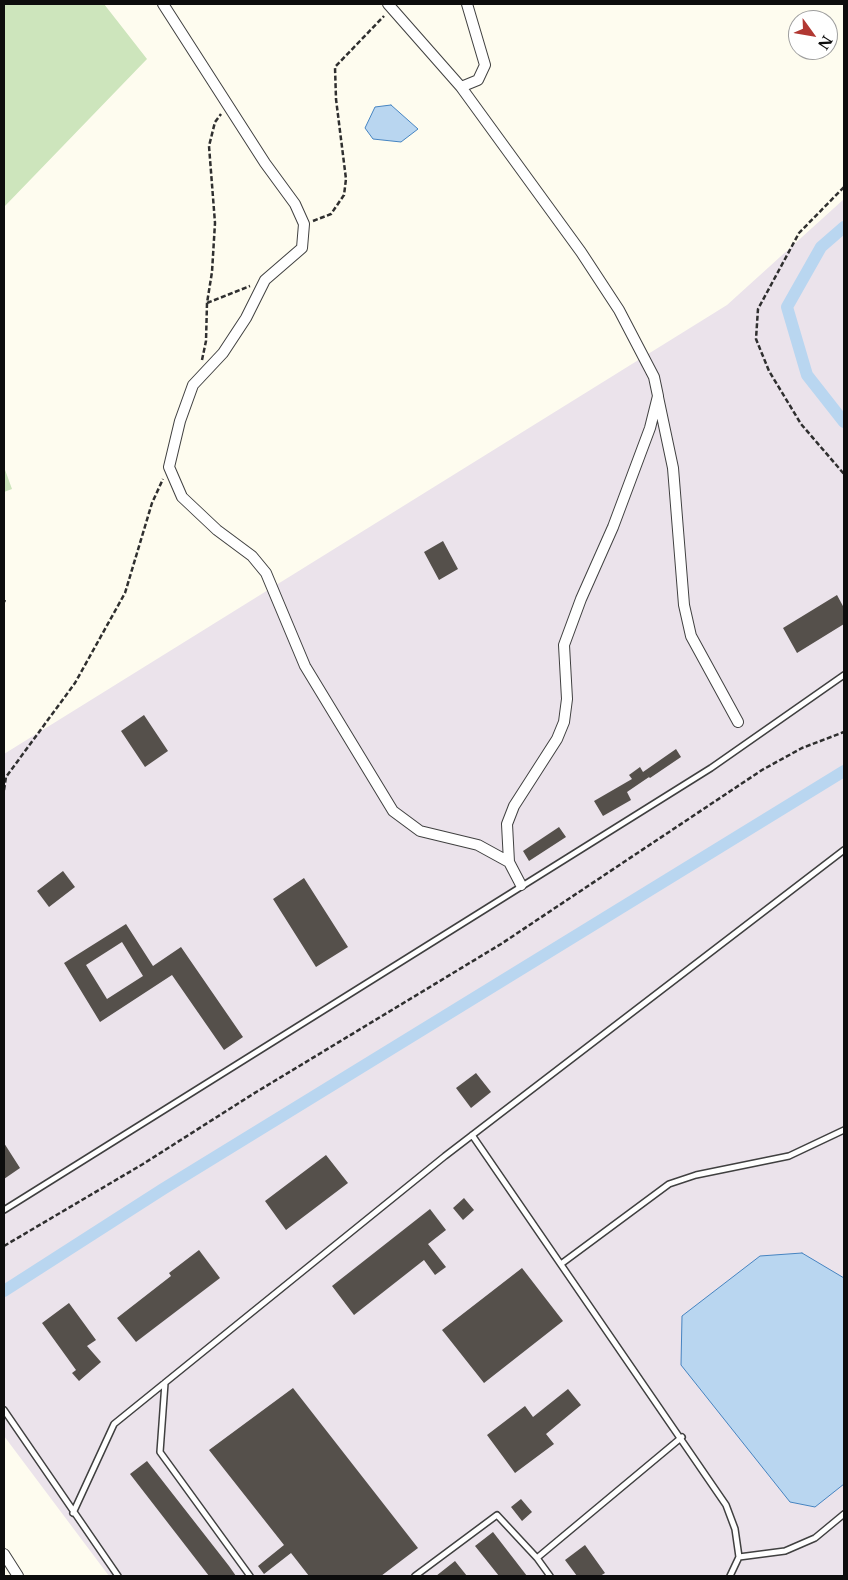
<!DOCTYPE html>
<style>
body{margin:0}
#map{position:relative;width:848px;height:1580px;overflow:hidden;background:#fefcef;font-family:"Libre Baskerville",serif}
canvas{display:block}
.frame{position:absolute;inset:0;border:5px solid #0d0d0d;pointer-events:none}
.north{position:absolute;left:788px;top:10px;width:50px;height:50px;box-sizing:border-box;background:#fff;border:1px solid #9e9e9e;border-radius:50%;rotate:122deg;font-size:14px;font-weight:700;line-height:20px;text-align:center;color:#0d0d0d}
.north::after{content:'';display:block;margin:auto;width:18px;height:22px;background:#b13832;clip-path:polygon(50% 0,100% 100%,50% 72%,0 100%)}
</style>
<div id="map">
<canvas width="848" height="1580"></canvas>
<div class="frame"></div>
<div class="north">N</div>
</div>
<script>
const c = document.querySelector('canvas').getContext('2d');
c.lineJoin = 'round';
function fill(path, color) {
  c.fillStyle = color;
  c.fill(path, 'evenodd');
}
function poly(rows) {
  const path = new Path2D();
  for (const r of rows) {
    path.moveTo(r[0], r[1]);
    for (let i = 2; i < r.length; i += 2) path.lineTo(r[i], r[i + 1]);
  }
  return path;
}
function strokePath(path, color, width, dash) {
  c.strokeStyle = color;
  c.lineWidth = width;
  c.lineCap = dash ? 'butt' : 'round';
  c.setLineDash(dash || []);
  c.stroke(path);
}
fill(poly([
 [844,199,844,1576,109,1576,4,1436,4,754,727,305]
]), '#ebe3eb');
fill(poly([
 [4,4,104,4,147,59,4,207],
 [4,467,12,489,4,492]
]), '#cde5bc');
const water = poly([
 [391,105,418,129,401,142,373,139,365,128,375,107,391,105],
 [802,1253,844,1278,844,1484,815,1507,790,1502,681,1365,682,1316,760,1256,802,1253]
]);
fill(water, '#b9d6f0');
strokePath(water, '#4684c1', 1);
strokePath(poly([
 [844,227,821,247,787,307,807,375,844,422],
 [4,1291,163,1189,844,771]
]), '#b9d6f0', 12);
fill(poly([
 [443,541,458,569,439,580,424,552],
 [837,595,844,608,844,624,797,653,783,628],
 [144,715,168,751,145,767,121,731],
 [676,749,681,757,650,778,646,774,649,777,627,792,631,800,603,816,594,801,632,779,629,775,640,767,643,772],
 [559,827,566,837,529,861,523,851],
 [63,871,75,887,49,907,37,891],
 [304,878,348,947,316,967,273,899],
 [126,924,153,966,181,947,243,1037,224,1050,172,975,100,1022,64,963],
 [122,942,143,976,107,999,86,965],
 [476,1073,491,1092,471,1108,456,1088],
 [4,1143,20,1168,4,1179],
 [326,1155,348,1183,286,1230,265,1201],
 [464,1198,474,1210,463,1220,453,1208],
 [430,1209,446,1230,428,1244,446,1267,435,1275,424,1260,354,1315,332,1286],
 [199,1250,220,1278,136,1342,117,1318,171,1276,169,1273],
 [522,1268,563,1321,484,1383,442,1330],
 [69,1303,96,1340,87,1346,101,1362,79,1381,72,1373,76,1370,42,1323],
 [293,1388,418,1548,381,1576,309,1576,291,1553,264,1574,258,1566,284,1545,209,1450],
 [568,1389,581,1405,546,1434,554,1444,515,1473,487,1435,525,1406,533,1417],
 [147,1461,229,1566,236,1576,209,1576,130,1474],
 [521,1499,532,1512,522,1521,511,1507],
 [493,1532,527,1576,499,1576,475,1546],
 [585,1545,605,1573,600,1576,577,1576,565,1560],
 [455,1561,467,1576,436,1576]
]), '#55504b');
const lane = poly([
 [472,1135,726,1505,735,1529,739,1557],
 [4,1210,711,768,844,675],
 [561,1264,669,1184,696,1175,789,1156,844,1130],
 [165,1383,160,1452,250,1576],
 [4,1410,118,1576],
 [73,1513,114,1424,445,1156,844,850],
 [537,1558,682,1437],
 [415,1576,497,1515,537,1558,550,1576],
 [730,1576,739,1557,785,1551,815,1538,844,1514]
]);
const street = poly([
 [163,4,265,163,295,204,304,224,302,248,265,280,246,318,223,353,193,385,180,421,169,467,182,497,217,530,252,556,266,573,305,666,393,811,420,831,478,845,509,862,521,885],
 [388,4,461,87,581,252,619,310,654,377,658,396,650,428,613,527,581,599,564,645,567,699,564,722,557,739,514,806,507,824,509,862],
 [461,87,478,80,485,65,467,4],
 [658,397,673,468,684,605,691,636,738,722],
 [4,1554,18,1576]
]);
strokePath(lane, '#404040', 8);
strokePath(street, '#404040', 12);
strokePath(poly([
 [844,187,799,233,758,309,756,339,769,371,801,424,844,474],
 [313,221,331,214,344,195,346,179,336,99,335,67,384,16],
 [207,303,250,286],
 [202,360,206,341,207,303,212,272,215,223,209,146,215,122,221,114],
 [4,602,5,600],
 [4,790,6,777,75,683,125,593,152,503,163,479],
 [4,1246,143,1164,253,1094,501,944,762,770,802,748,844,732]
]), '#2f2f2f', 2.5, [5, 2.5]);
strokePath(lane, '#fff', 5);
strokePath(street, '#fff', 10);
</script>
